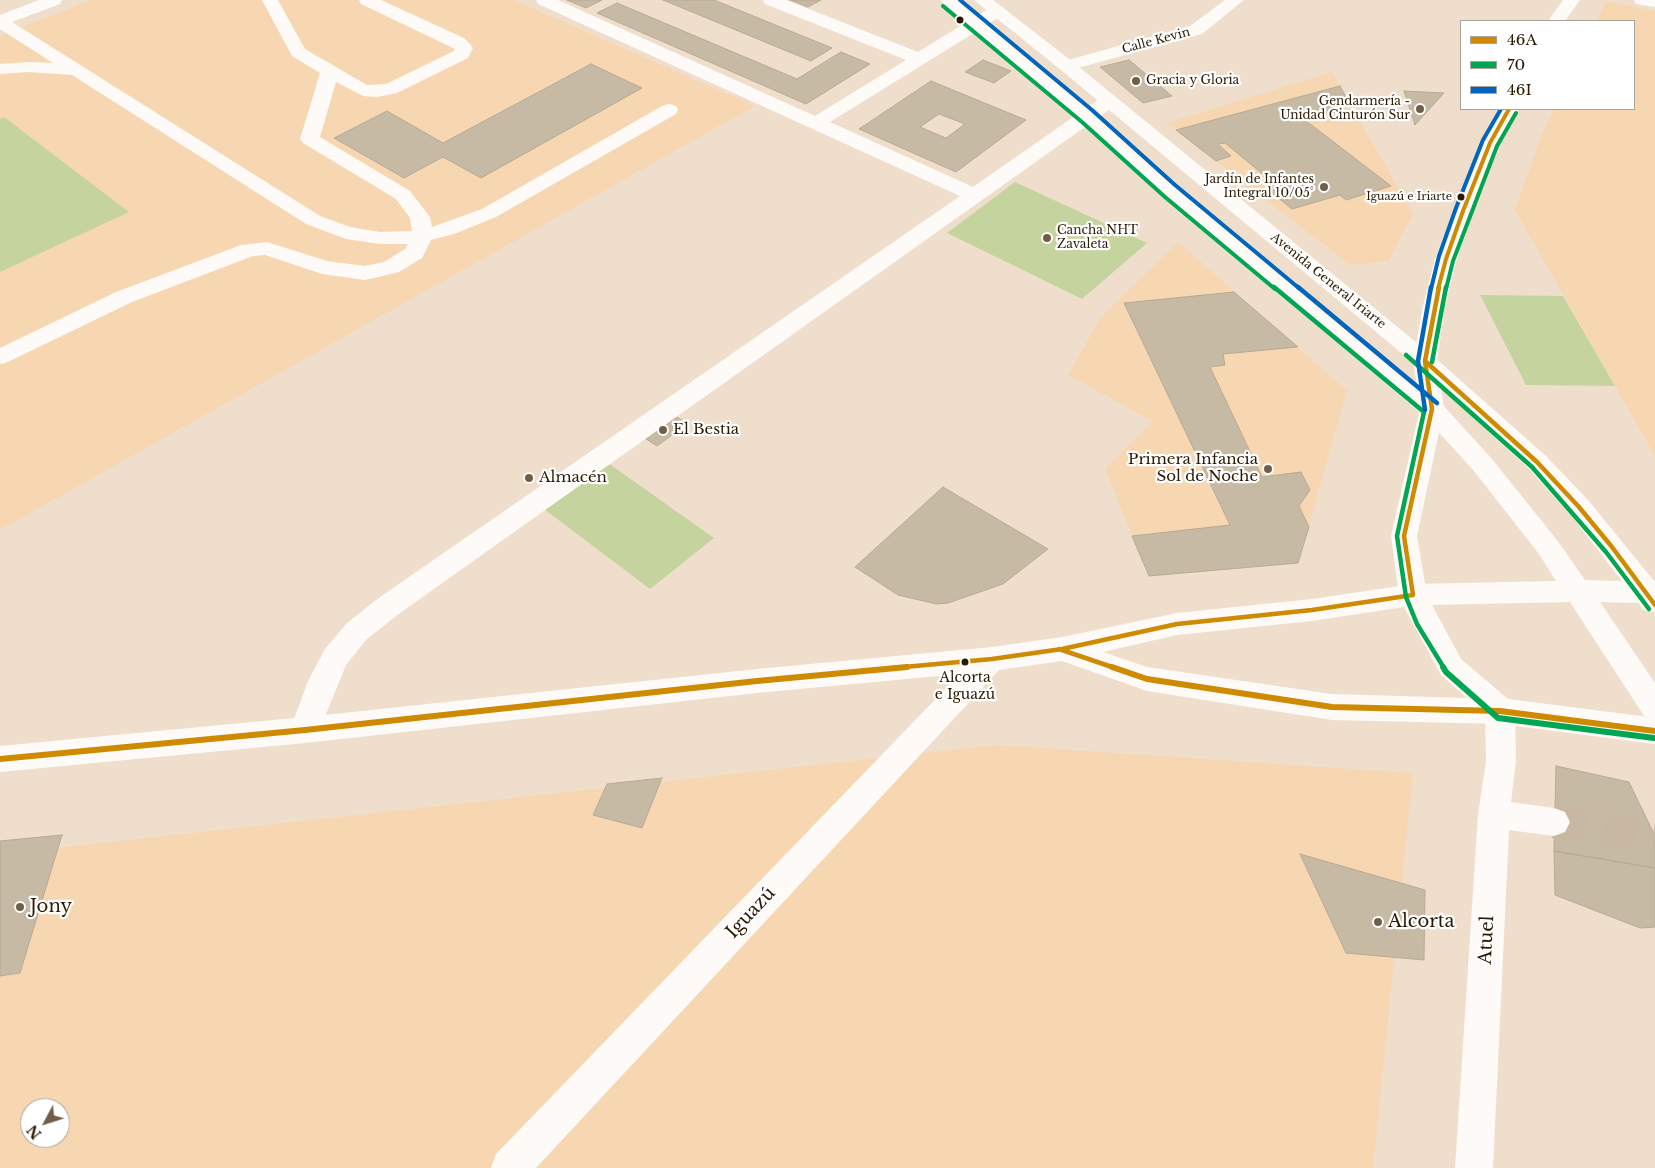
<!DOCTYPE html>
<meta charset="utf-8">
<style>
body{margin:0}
#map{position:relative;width:1655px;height:1168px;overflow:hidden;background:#efdecb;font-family:"Libre Baskerville",serif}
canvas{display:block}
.legend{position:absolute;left:1460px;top:20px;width:175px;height:90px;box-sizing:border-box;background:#fff;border:1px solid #aaa39a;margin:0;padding:6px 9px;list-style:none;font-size:15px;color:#2b1902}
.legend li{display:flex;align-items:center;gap:10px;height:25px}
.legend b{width:25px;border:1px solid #aaa39a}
.north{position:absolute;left:20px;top:1098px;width:50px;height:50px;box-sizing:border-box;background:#fff;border:1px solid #aaa39a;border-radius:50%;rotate:230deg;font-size:14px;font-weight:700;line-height:20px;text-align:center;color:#2b1902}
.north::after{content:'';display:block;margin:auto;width:18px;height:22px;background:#705e48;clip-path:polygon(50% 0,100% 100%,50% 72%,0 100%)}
</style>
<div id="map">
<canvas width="1655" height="1168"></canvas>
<ul class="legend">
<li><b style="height:6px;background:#ce8a00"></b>46A</li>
<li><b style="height:6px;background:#00a651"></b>70</li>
<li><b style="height:6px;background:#0065bd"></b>46I</li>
</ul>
<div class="north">N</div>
</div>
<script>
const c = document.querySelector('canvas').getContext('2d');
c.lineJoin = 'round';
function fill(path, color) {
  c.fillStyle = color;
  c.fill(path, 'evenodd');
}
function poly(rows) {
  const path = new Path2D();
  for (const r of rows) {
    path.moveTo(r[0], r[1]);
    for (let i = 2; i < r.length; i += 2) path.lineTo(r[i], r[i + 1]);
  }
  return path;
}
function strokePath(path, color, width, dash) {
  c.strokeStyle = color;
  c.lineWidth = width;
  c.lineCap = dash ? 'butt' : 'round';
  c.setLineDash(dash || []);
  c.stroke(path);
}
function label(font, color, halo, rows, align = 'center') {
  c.font = font + ' "Libre Baskerville",serif';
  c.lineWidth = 4.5;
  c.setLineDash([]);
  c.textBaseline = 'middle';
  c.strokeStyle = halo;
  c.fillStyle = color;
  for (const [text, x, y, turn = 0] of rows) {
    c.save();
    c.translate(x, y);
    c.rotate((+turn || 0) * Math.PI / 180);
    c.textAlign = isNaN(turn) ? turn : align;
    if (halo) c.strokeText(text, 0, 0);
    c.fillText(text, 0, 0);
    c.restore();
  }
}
fill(poly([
 [91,0,514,0,755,106,0,530,0,36],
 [1606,1,1655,11,1655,456,1515,210,1542,134,1554,109,1634,109,1634,21,1597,21],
 [1332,72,1413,214,1388,261,1350,265,1167,123],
 [1178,242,1347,391,1298,563,1149,576,1105,469,1152,421,1068,375,1101,317],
 [997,745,1413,773,1373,1168,0,1168,0,854],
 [30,1108,60,1108,60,1138,30,1138]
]), '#f7d7b2');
fill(poly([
 [4,117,129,212,0,272,0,119],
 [1015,182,1147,243,1082,299,947,233],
 [1480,295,1563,296,1615,386,1526,385],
 [608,463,714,538,650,589,544,509]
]), '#c5d49e');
const building = poly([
 [567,0,602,0,586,8,567,0],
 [663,0,714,0,832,48,811,61,663,0],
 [790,0,821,0,808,7,790,0],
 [617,3,797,79,841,52,870,64,806,104,597,13,617,3],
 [983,60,1011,71,994,83,965,72,983,60],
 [1129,60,1172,96,1143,103,1100,67,1129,60],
 [591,64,642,88,481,178,443,157,404,178,334,138,387,111,443,143,591,64],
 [931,81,1026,120,956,172,859,129,931,81],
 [939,114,965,124,946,138,920,127,939,114],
 [1340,86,1349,103,1339,106,1343,110,1305,120,1391,186,1346,200,1340,195,1292,209,1266,188,1276,185,1225,143,1218,144,1231,156,1216,161,1176,130,1340,86],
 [1404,91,1444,93,1415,125,1404,91],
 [1234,292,1298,347,1223,354,1225,365,1210,367,1262,477,1301,472,1310,490,1299,506,1309,527,1298,563,1149,576,1132,536,1230,525,1124,303,1234,292],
 [671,413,687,424,657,446,640,435,671,413],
 [943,487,1048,549,1003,584,948,603,936,604,898,595,855,567,943,487],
 [1556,766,1629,782,1655,836,1655,868,1554,851,1556,766],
 [662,778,642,828,593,815,607,784,662,778],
 [62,835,20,973,0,976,0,841,62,835],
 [1554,851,1655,868,1655,927,1640,928,1555,895,1554,851],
 [1300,854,1425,890,1424,960,1346,953,1300,854]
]);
fill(building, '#c7baa4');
strokePath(building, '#b7aa95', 1);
strokePath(poly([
 [1554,822,1655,835]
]), '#c8b7a3', 33, [33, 17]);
fill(poly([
 [39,0,62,0,60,4,12,22,320,216,350,227,380,232,412,231,410,218,396,199,303,143,300,139,320,73,292,56,262,0,278,0,305,49,367,85,386,84,454,51,455,49,361,4,359,0,381,0,464,38,470,44,473,48,468,58,397,93,377,97,363,96,336,82,320,137,410,191,430,217,432,227,482,209,662,106,669,104,676,106,678,110,676,114,496,217,454,234,431,240,422,258,399,272,365,280,322,274,265,255,253,256,132,302,10,361,2,364,0,363,0,348,116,292,241,245,267,242,327,261,365,266,384,262,405,249,408,244,380,244,346,239,306,224,72,75,29,72,0,74,0,64,29,62,53,63,0,29,0,15,39,0],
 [536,0,558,0,815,116,906,60,765,4,763,0,786,0,918,52,991,7,1003,7,1005,11,1003,15,830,122,973,187,1102,97,1109,95,1116,97,1118,101,1116,105,400,613,367,639,346,665,316,739,305,743,294,739,290,730,308,681,325,649,347,623,380,597,960,196,538,4,536,0],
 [1225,0,1244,0,1202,34,1067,71,1061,70,1058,66,1061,62,1190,26,1225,0],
 [1563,0,1580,0,1565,21,1548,21,1563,0],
 [1634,0,1655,0,1655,7,1636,4,1634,0],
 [1500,109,1518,109,1500,143,1473,211,1457,259,1445,306,1437,361,1444,409,1417,536,1427,595,1423,603,1413,606,1403,603,1399,595,1391,536,1420,409,1413,361,1423,306,1435,259,1453,211,1480,143,1500,109],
 [992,647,1002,651,1006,659,1002,667,536,1168,491,1168,496,1154,982,651,992,647],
 [1500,698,1511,702,1515,711,1516,761,1511,802,1554,808,1565,812,1570,822,1565,832,1554,836,1509,830,1493,1168,1455,1168,1478,814,1486,761,1485,711,1489,702,1500,698]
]), '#fdfaf7');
fill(poly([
 [940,0,958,0,1094,112,1177,187,1441,403,1492,459,1557,540,1585,580,1622,581,1570,514,1528,468,1417,366,1061,70,974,0,993,0,1073,62,1433,356,1546,456,1588,500,1655,582,1655,612,1643,610,1639,603,1600,602,1655,683,1655,744,1500,724,1332,720,1147,691,1062,661,992,671,757,693,305,743,0,772,0,746,305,717,757,669,992,647,1062,637,1177,613,1312,599,1413,584,1556,581,1539,554,1474,471,1423,415,1163,195,1080,120,940,0],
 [1570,602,1644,716,1649,717,1508,699,1461,659,1432,605,1570,602],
 [1404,607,1441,675,1467,698,1332,694,1147,667,1103,652,1177,635,1312,621,1404,607]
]), '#fdfaf7');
strokePath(poly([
 [1438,289,1446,259,1463,211,1490,143,1509,109]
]), '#ce8a00', 4);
strokePath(poly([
 [1425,361,1537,462,1579,507,1612,547,1655,605],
 [1059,649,1115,668],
 [893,668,992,659,1062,649,1177,624,1312,610,1413,595,1404,536,1432,409,1425,361,1439,287]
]), '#ce8a00', 4.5);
strokePath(poly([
 [1112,667,1147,679,1332,707,1500,711,1655,731],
 [0,759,305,730,757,681,907,667]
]), '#ce8a00', 6);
strokePath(poly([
 [943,6,1082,122,1165,197,1275,289],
 [1446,289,1453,261,1497,146,1516,113]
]), '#00a651', 4);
strokePath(poly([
 [1274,287,1424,412,1397,536,1406,597,1417,624,1444,668],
 [1406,355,1532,467,1606,552,1649,609],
 [1432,362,1446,287]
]), '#00a651', 4.5);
strokePath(poly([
 [1443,667,1446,672,1498,718,1654,738]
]), '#00a651', 6);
strokePath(poly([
 [960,0,1092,110,1175,185,1300,289],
 [1431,289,1439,256,1456,208,1483,140,1501,109]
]), '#0065bd', 4);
strokePath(poly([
 [1298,287,1437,403],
 [1425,410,1418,361,1431,287]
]), '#0065bd', 4.5);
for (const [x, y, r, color] of [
 [960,20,4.5,"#2b1902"],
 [1136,81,5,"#705e48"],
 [1420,109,5,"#705e48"],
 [1324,187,5,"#705e48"],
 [1461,197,4.5,"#2b1902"],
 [1047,238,5,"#705e48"],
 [663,430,5,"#705e48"],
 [1268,469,5,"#705e48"],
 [529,478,5,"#705e48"],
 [965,662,4.5,"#2b1902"],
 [20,907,5,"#705e48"],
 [1378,922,5,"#705e48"]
]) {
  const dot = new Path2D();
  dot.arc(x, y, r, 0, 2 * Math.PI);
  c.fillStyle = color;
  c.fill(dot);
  strokePath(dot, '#fff', 2);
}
label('11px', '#2b1902', '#fff', [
 ["Iguazú e Iriarte",1452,197]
], 'right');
label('12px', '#2b1902', '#fff', [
 ["Calle Kevin",1156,41,-15],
 ["Avenida General Iriarte",1328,281,39]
]);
label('12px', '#2b1902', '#fff', [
 ["Gracia y Gloria",1146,81],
 ["Gendarmería -",1410,102,"right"],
 ["Unidad Cinturón Sur",1410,116,"right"],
 ["Jardín de Infantes",1314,180,"right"],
 ["Integral 10/05°",1314,194,"right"],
 ["Cancha NHT",1057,231],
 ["Zavaleta",1057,245]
], 'left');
label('14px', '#2b1902', '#fff', [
 ["Alcorta",965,678],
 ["e Iguazú",965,695]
]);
label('15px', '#2b1902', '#fff', [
 ["El Bestia",673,430],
 ["Primera Infancia",1258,460,"right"],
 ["Sol de Noche",1258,477,"right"],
 ["Almacén",539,478]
], 'left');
label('18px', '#2b1902', '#fff', [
 ["Jony",30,907],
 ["Alcorta",1388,922]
], 'left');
label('18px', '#2b1902', '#fff', [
 ["Iguazú",751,913,-47],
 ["Atuel",1487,940,-87]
]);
</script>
